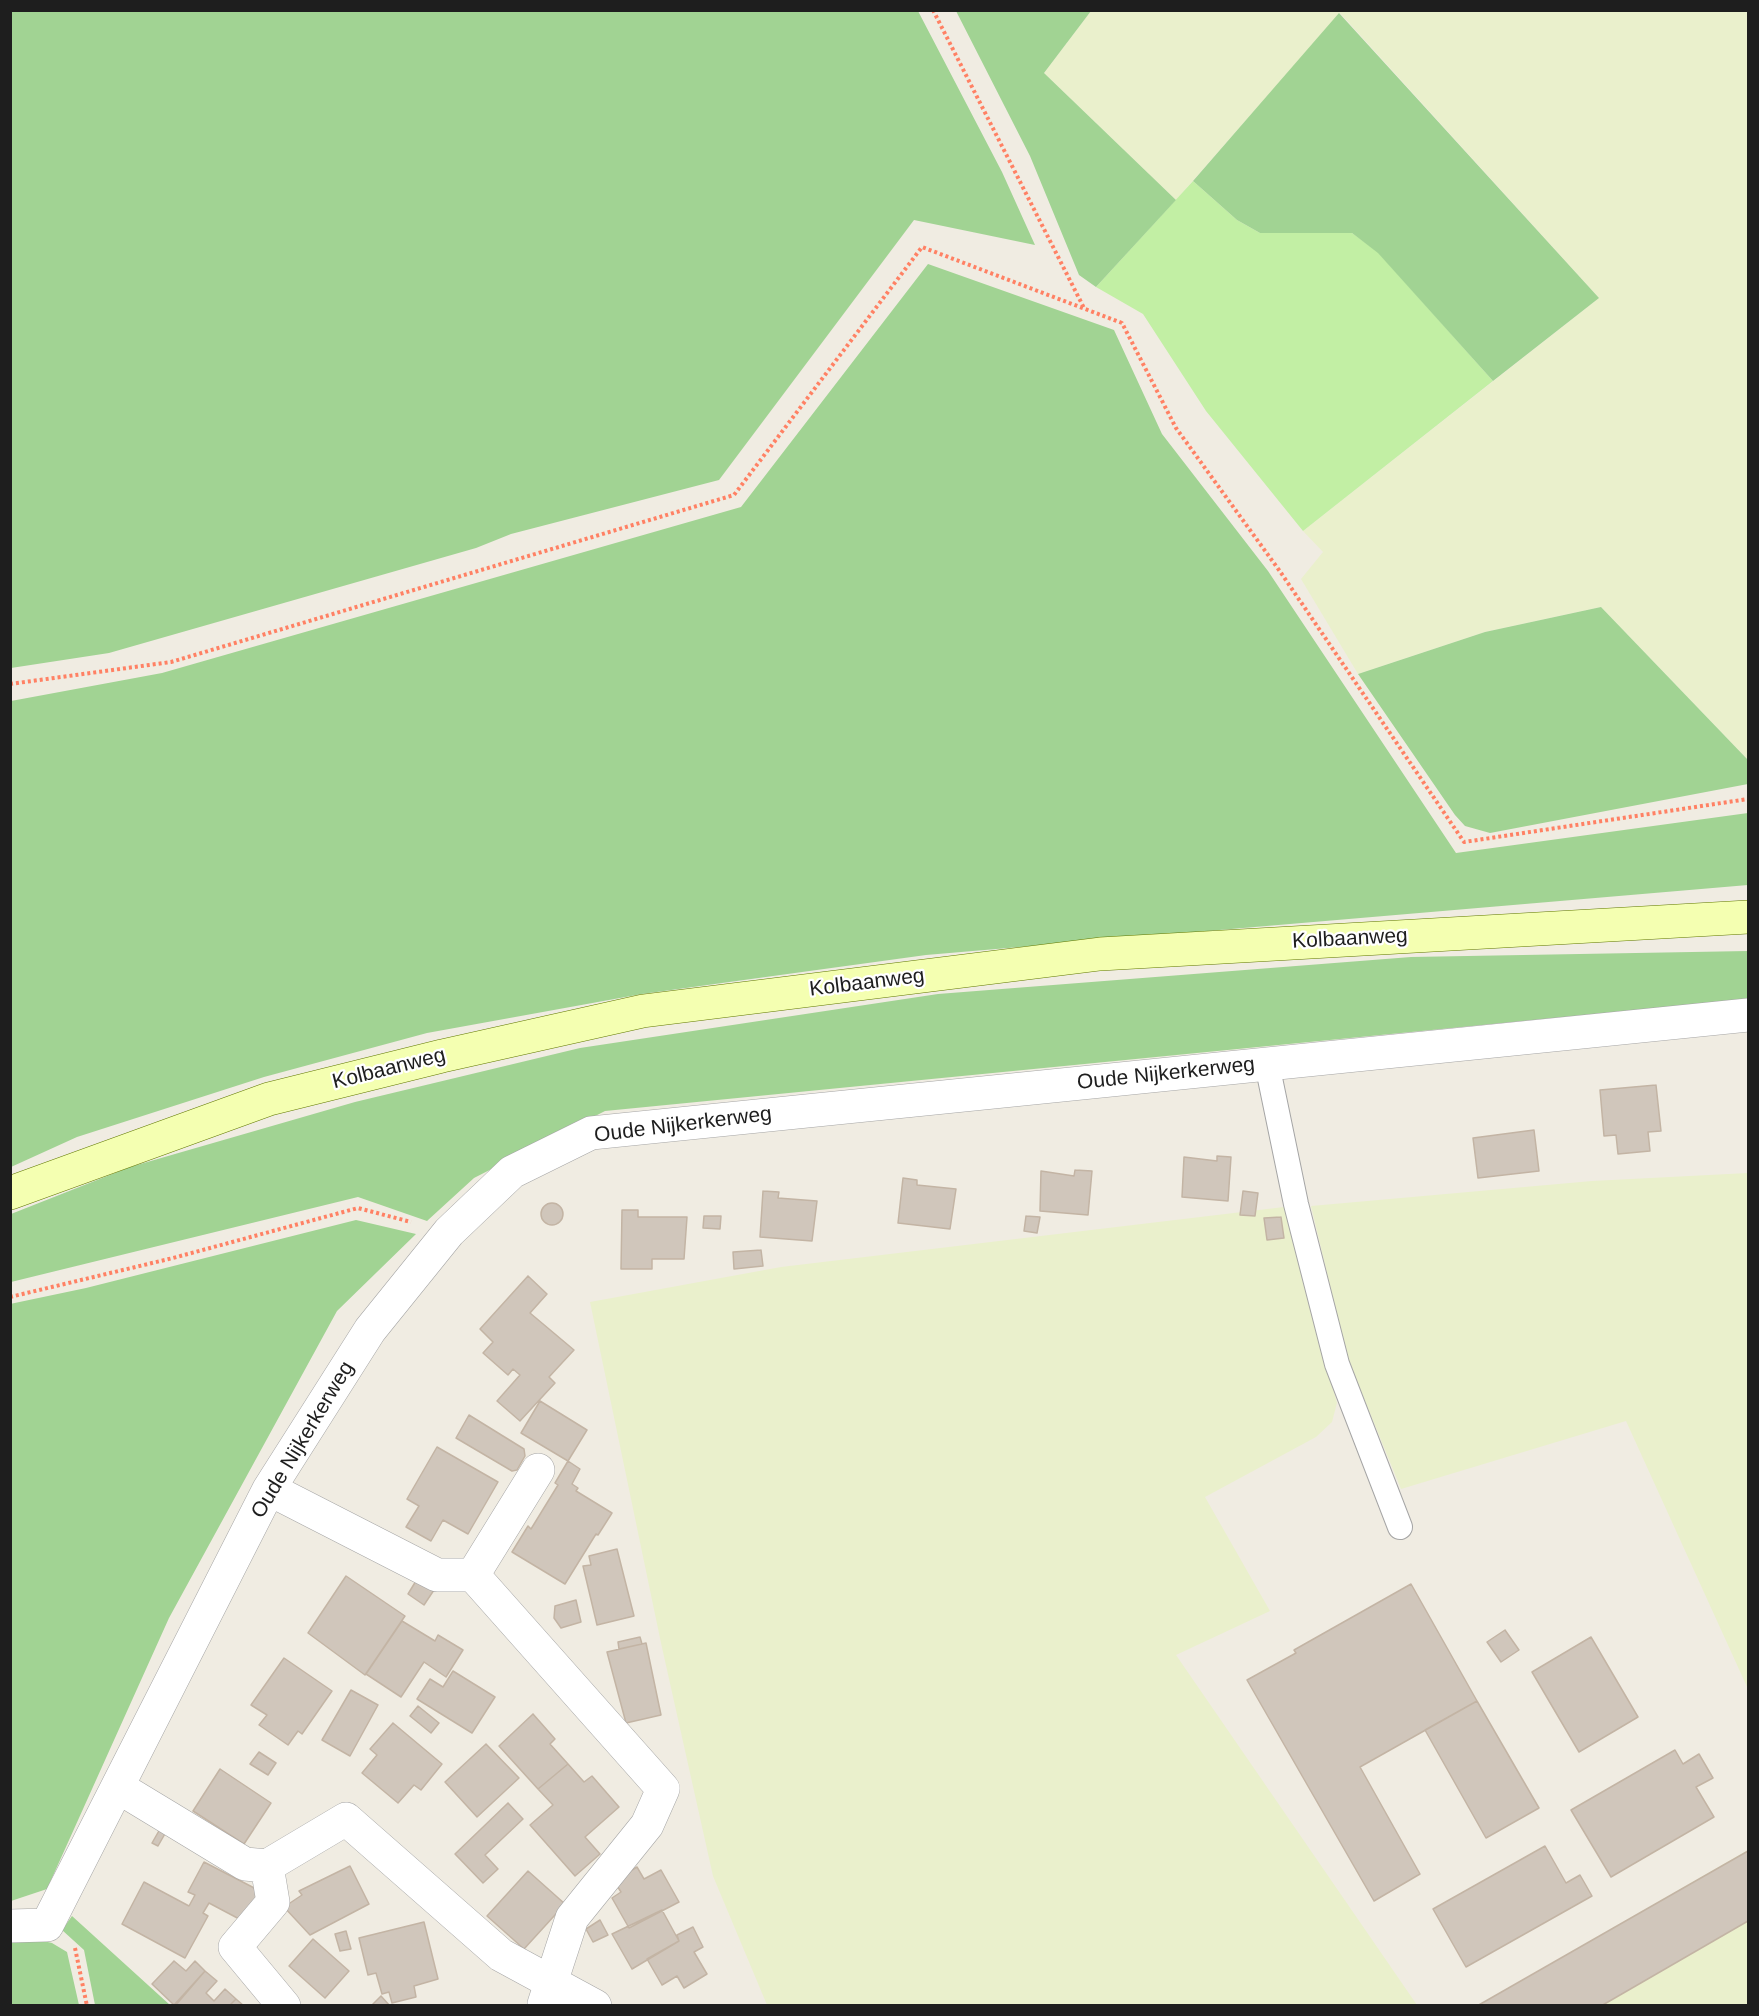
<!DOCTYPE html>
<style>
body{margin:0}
#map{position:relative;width:1759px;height:2016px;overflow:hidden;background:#f0ece2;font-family:Helvetica,sans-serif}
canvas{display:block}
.frame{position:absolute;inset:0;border:12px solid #1e1e1e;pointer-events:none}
</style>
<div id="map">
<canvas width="1759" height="2016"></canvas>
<div class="frame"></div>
</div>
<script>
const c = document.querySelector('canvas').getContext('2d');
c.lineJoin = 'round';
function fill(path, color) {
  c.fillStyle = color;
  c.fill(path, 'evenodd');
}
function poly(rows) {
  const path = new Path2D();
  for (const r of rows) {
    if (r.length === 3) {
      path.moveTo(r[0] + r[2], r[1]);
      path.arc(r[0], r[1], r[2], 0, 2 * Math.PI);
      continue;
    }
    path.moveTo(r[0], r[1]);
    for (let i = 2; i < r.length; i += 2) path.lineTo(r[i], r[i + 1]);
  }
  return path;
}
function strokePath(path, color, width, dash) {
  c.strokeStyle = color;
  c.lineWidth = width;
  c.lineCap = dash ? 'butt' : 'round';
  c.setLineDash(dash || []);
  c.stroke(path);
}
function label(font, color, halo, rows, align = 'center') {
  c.font = font + ' Helvetica,sans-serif';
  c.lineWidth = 4.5;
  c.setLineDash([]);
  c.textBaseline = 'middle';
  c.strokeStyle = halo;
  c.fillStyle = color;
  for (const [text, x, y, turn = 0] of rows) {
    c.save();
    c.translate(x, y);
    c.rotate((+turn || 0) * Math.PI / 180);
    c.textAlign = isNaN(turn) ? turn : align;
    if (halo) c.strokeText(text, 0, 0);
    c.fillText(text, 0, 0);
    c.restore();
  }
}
fill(poly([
 [1091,11,1748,11,1748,760,1601,607,1485,632,1358,674,1301,579,1323,552,1303,531,1599,298,1340,13,1176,200,1044,73],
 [1748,1173,1748,1689,1626,1421,1401,1489,1347,1357,1311,1206,1592,1181],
 [1284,1207,1337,1403,1332,1422,1316,1437,1205,1497,1270,1611,1176,1655,1417,2005,767,2005,713,1876,661,1643,590,1302,781,1267],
 [1748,1850,1748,2005,1479,2005]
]), '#eaf0cc');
fill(poly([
 [1193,181,1237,220,1260,233,1352,233,1378,252,1493,381,1303,531,1206,411,1143,314,1096,287]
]), '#c2efa4');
fill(poly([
 [11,10,918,11,1002,172,1035,245,914,220,719,480,511,534,476,548,109,653,11,668],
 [956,11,1091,11,1044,73,1176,200,1096,287,1079,275,1030,156],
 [1339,13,1599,298,1493,381,1378,253,1352,233,1260,233,1237,220,1193,181],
 [928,264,1114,330,1162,434,1268,571,1456,853,1748,813,1748,885,926,955,642,994,427,1033,264,1077,77,1137,11,1167,11,701,162,673,741,507],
 [1601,607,1748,760,1748,784,1490,833,1465,826,1455,815,1358,674,1485,632],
 [1748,951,1748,999,605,1111,474,1178,427,1221,358,1197,11,1282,11,1214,130,1167,355,1102,580,1048,938,994,1411,957],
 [356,1220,416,1234,337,1311,169,1618,47,1889,11,1901,10,1304,86,1288],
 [72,1916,170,2005,95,2005,84,1950,62,1930],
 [22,1936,52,1943,67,1952,79,2005,11,2006,11,1938]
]), '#a1d393');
const building = poly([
 [1656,1085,1661,1131,1648,1132,1650,1151,1618,1154,1616,1135,1604,1136,1600,1090,1656,1085],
 [1534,1130,1539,1171,1478,1178,1473,1138,1534,1130],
 [1217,1156,1231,1157,1228,1201,1182,1197,1184,1157,1217,1161,1217,1156],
 [1075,1170,1092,1171,1088,1215,1040,1211,1041,1171,1074,1176,1075,1170],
 [903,1178,917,1180,917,1185,956,1189,950,1229,898,1223,903,1178],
 [763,1191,779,1192,778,1198,817,1201,812,1241,760,1237,763,1191],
 [1243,1191,1258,1193,1255,1216,1240,1215,1243,1191],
 [552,1214,11],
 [622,1210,638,1210,638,1217,687,1217,684,1259,652,1259,652,1269,621,1269,622,1210],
 [704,1216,721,1216,720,1229,703,1228,704,1216],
 [1026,1216,1040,1217,1037,1233,1024,1231,1026,1216],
 [1281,1217,1284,1238,1267,1240,1264,1218,1281,1217],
 [761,1250,763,1266,734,1269,733,1252,761,1250],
 [528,1276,547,1294,530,1313,574,1350,549,1377,555,1383,520,1421,497,1401,520,1375,513,1369,508,1375,483,1353,493,1342,480,1329,528,1276],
 [540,1401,587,1430,568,1461,521,1433,540,1401],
 [469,1415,524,1449,525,1456,517,1470,512,1471,456,1438,469,1415],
 [437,1447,498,1482,468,1534,443,1520,431,1541,406,1527,419,1506,407,1499,437,1447],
 [568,1461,580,1469,572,1484,578,1488,576,1491,612,1513,598,1535,596,1534,565,1584,512,1552,528,1526,531,1529,558,1485,555,1483,568,1461],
 [617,1549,634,1616,597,1625,583,1566,591,1565,589,1556,617,1549],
 [346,1576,405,1616,365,1675,308,1633,346,1576],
 [419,1576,436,1587,424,1605,408,1594,419,1576],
 [1411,1584,1477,1701,1360,1767,1420,1874,1374,1901,1247,1680,1296,1653,1294,1650,1411,1584],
 [576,1600,581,1622,561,1628,554,1618,555,1606,576,1600],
 [402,1621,435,1641,438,1635,463,1650,446,1677,424,1662,401,1697,366,1674,402,1621],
 [1505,1630,1519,1650,1501,1662,1487,1642,1505,1630],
 [640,1637,642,1644,619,1649,618,1642,640,1637],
 [1591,1637,1638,1717,1579,1752,1532,1672,1591,1637],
 [646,1643,661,1715,626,1723,607,1652,646,1643],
 [284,1658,332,1691,302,1734,298,1731,288,1745,259,1725,267,1715,251,1705,284,1658],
 [453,1671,495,1697,472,1733,417,1699,430,1679,443,1687,453,1671],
 [351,1690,378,1705,350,1756,322,1740,351,1690],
 [1477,1701,1539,1808,1486,1838,1425,1730,1477,1701],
 [418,1706,439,1723,431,1733,410,1716,418,1706],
 [533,1714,555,1739,550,1744,568,1764,538,1789,499,1746,533,1714],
 [393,1723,442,1764,421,1790,414,1785,398,1803,362,1773,377,1755,370,1749,393,1723],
 [486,1744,519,1778,477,1817,445,1782,486,1744],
 [1675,1750,1683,1764,1699,1754,1713,1778,1696,1787,1714,1817,1611,1877,1571,1810,1675,1750],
 [259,1752,276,1763,268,1775,250,1764,259,1752],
 [568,1764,584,1782,592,1776,619,1807,585,1837,600,1854,575,1876,530,1825,553,1805,538,1789,568,1764],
 [220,1769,271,1803,244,1844,193,1811,220,1769],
 [508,1803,523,1819,485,1855,498,1869,483,1883,455,1854,508,1803],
 [160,1829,166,1832,158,1846,152,1843,160,1829],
 [1545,1846,1566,1883,1580,1875,1592,1896,1466,1967,1433,1909,1545,1846],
 [1748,1851,1748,1921,1601,2006,1477,2006,1748,1851],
 [204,1862,260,1891,243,1921,209,1903,203,1913,208,1916,185,1958,122,1924,144,1882,189,1906,195,1895,188,1892,204,1862],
 [350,1866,369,1904,310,1935,284,1907,302,1895,299,1891,350,1866],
 [637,1867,644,1879,661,1870,679,1902,629,1928,612,1898,621,1892,614,1881,637,1867],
 [528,1871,565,1904,524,1949,487,1916,528,1871],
 [662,1910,679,1941,632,1969,612,1934,662,1910],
 [600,1920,608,1935,593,1942,586,1929,600,1920],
 [424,1922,438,1979,414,1986,416,1997,392,2003,389,1992,382,1994,376,1973,368,1975,359,1938,424,1922],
 [693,1927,703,1947,694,1952,707,1974,684,1988,677,1976,662,1985,647,1959,679,1941,677,1935,693,1927],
 [346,1931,351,1949,340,1951,335,1934,346,1931],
 [313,1939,349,1971,325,1998,289,1966,313,1939],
 [174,1961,186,1971,195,1961,205,1971,174,2005,152,1984,174,1961],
 [205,1971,217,1981,206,1993,214,2001,225,1989,236,1999,229,2006,175,2006,205,1971],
 [381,1996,390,2006,372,2005,381,1996],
 [236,1999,244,2006,229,2006,236,1999]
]);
fill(building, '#d0c6bb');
strokePath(building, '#c3b4a4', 1.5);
const lane = poly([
 [1267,1064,1296,1204,1337,1364,1400,1527]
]);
const street = poly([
 [269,1489,437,1575,473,1575,538,1470],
 [473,1575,663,1789,647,1825,572,1918,544,2004],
 [118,1787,245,1864,267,1866,346,1819,501,1955,595,2006],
 [267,1866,273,1902,235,1947,284,2006],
 [10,1926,47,1925,269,1489,370,1330,449,1232,512,1172,591,1133,1748,1015]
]);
const secondary = poly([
 [10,1193,269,1099,442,1056,643,1011,1100,954,1748,917]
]);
strokePath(lane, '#a5a5a5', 26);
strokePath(street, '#a5a5a5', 34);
strokePath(secondary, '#617900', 34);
strokePath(poly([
 [933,10,1084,308],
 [10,684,171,662,734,495,922,247,1122,323,1176,428,1279,570,1464,842,1748,799],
 [10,1297,173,1258,358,1208,411,1222],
 [75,1948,87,2006]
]), '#ff8164', 4, [3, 3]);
strokePath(lane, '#fff', 24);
strokePath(street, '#fff', 33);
strokePath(secondary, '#f4ffb1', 33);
label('21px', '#1e1e1e', '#fff', [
 ["Kolbaanweg",1350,939,-3],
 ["Kolbaanweg",867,983,-7],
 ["Kolbaanweg",389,1069,-14],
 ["Oude Nijkerkerweg",1166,1074,-6],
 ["Oude Nijkerkerweg",683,1125,-7],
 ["Oude Nijkerkerweg",303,1440,-59]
]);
</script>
